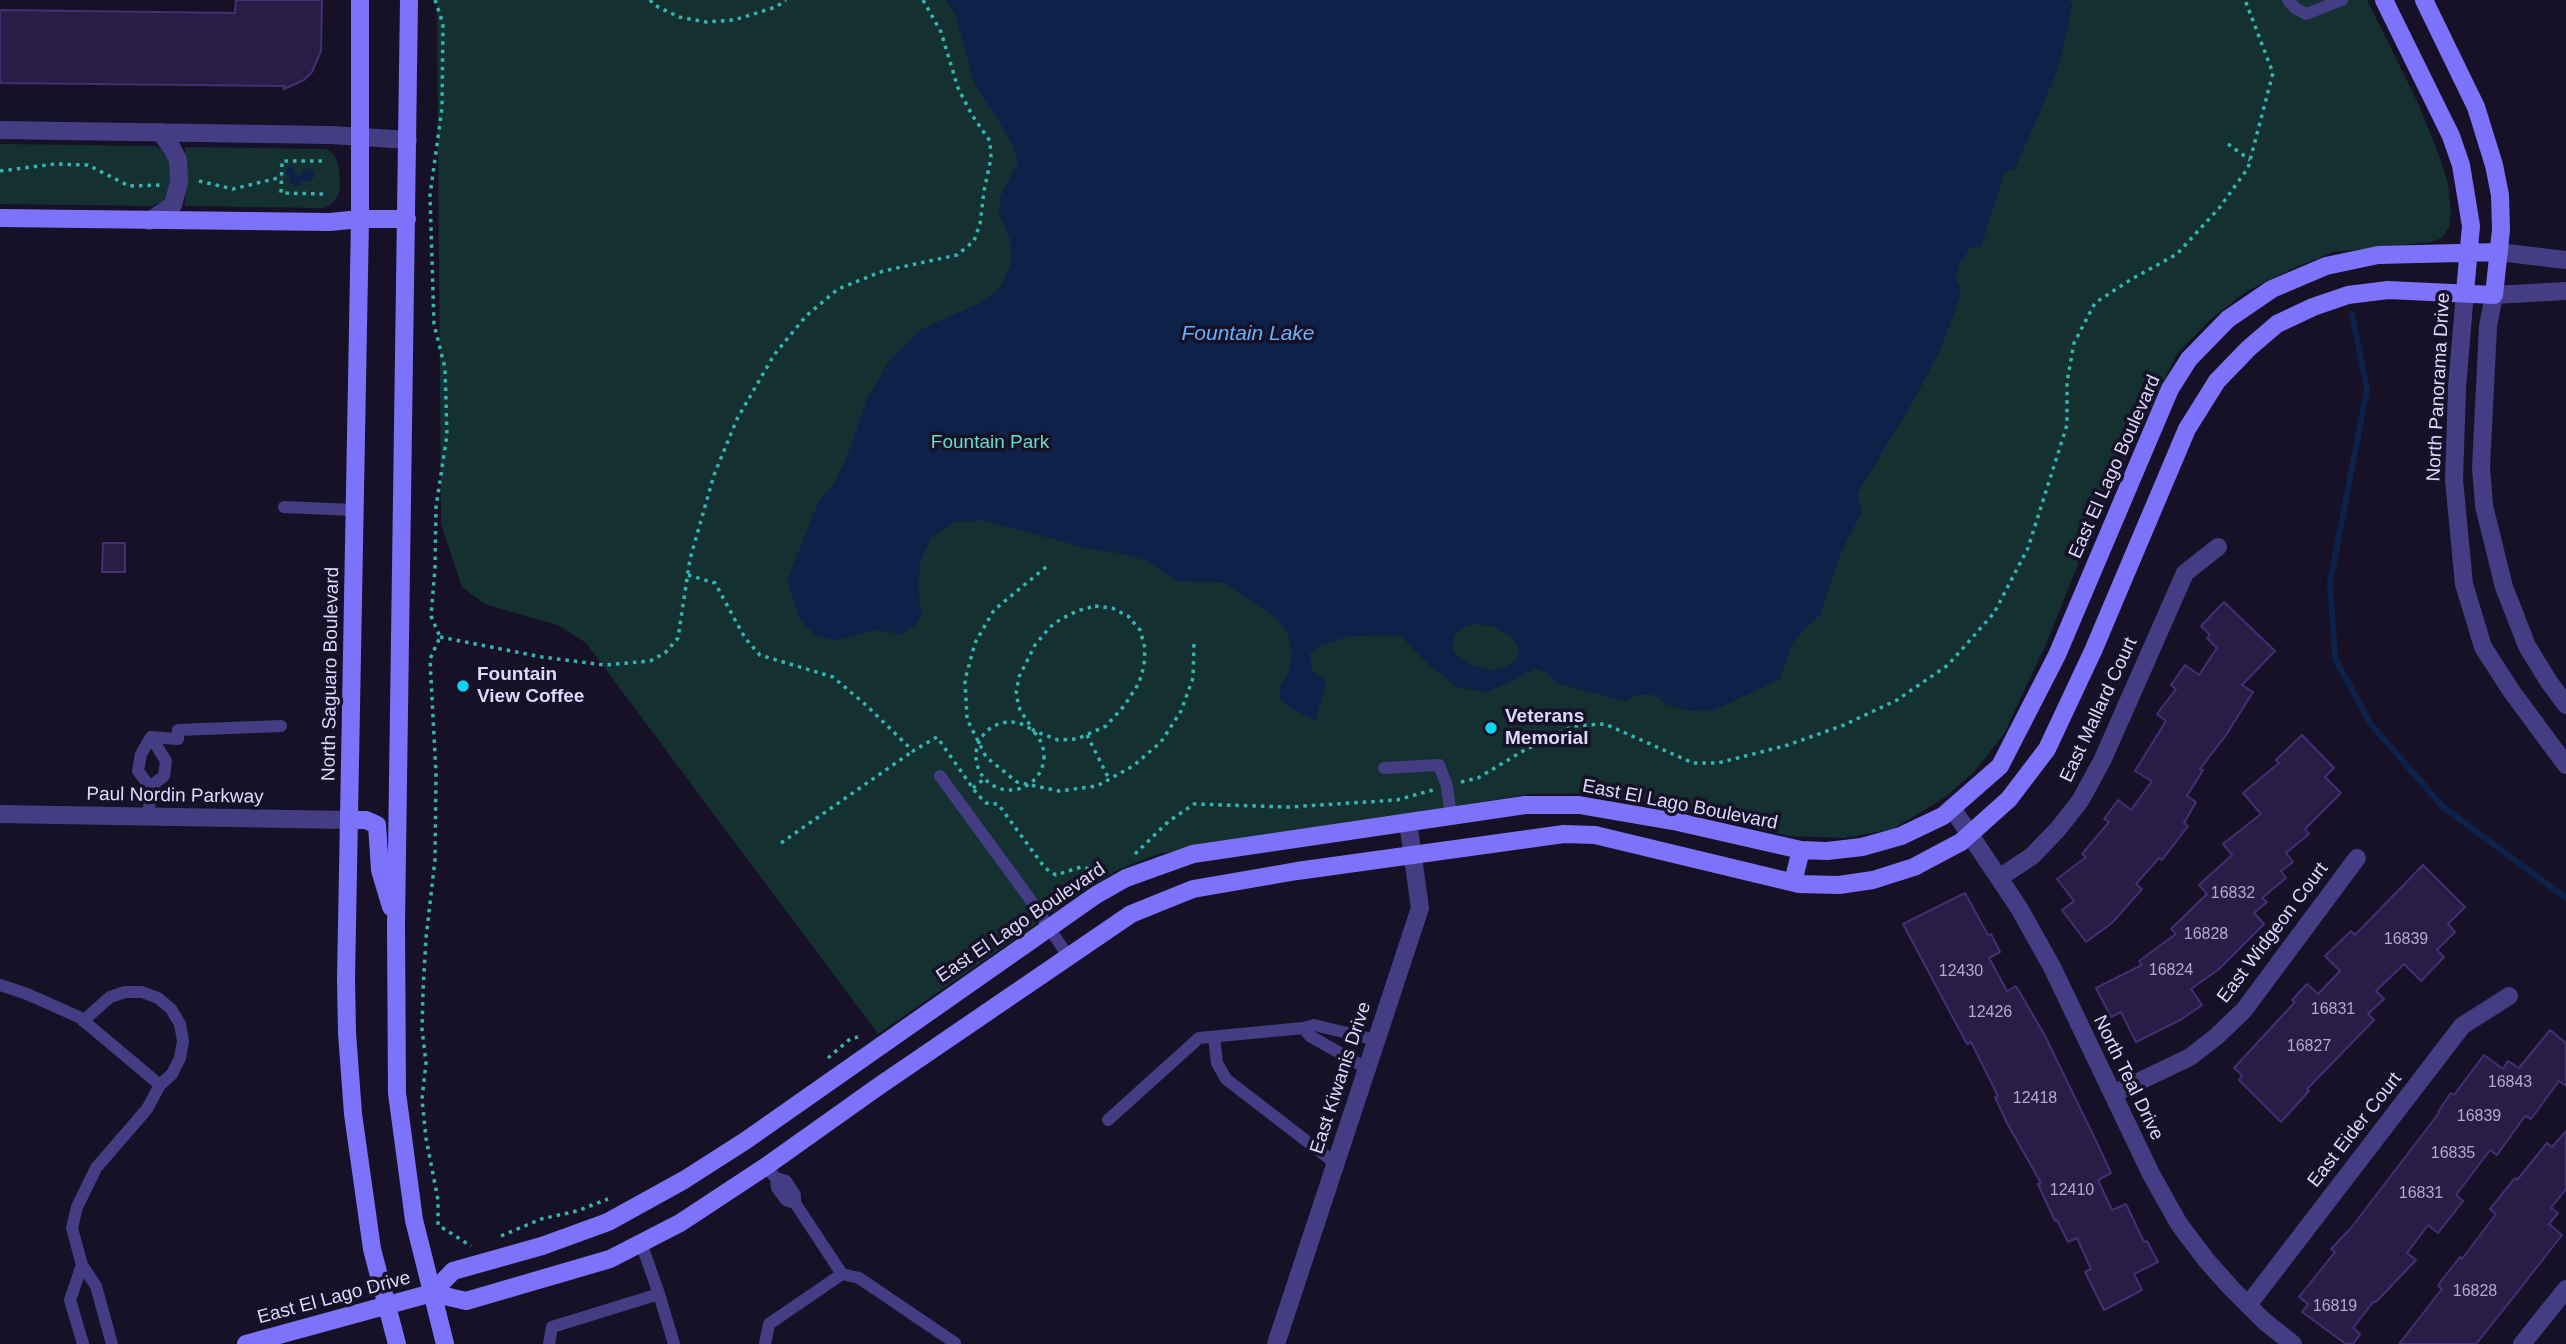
<!DOCTYPE html>
<style>
body{margin:0}
canvas{display:block;background:#161127}
</style>
<canvas width="2566" height="1344"></canvas>
<script>
const c = document.querySelector('canvas').getContext('2d');
c.lineJoin = 'round';
function fill(path, color) {
  c.fillStyle = color;
  c.fill(path, 'evenodd');
}
function poly(rows) {
  const path = new Path2D();
  for (const r of rows) {
    if (r.length === 3) {
      path.moveTo(r[0] + r[2], r[1]);
      path.arc(r[0], r[1], r[2], 0, 2 * Math.PI);
      continue;
    }
    path.moveTo(r[0], r[1]);
    for (let i = 2; i < r.length; i += 2) path.lineTo(r[i], r[i + 1]);
  }
  return path;
}
function strokePath(path, color, width, dash) {
  c.strokeStyle = color;
  c.lineWidth = width;
  c.lineCap = dash ? 'butt' : 'round';
  c.setLineDash(dash || []);
  c.stroke(path);
}
function label(font, color, halo, rows, align = 'center') {
  c.font = font + ' Helvetica,sans-serif';
  c.lineWidth = 7;
  c.setLineDash([]);
  c.textBaseline = 'middle';
  c.strokeStyle = halo;
  c.fillStyle = color;
  for (const [text, x, y, turn = 0] of rows) {
    c.save();
    c.translate(x, y);
    c.rotate((+turn || 0) * Math.PI / 180);
    c.textAlign = isNaN(turn) ? turn : align;
    if (halo) c.strokeText(text, 0, 0);
    c.fillText(text, 0, 0);
    c.restore();
  }
}
fill(poly([
 [437,0,2367,0,2418,103,2439,155,2448,183,2451,213,2449,227,2442,238,2431,242,2334,252,2296,267,2247,291,2211,319,2177,354,2093,527,2047,642,2004,734,1975,771,1944,798,1893,829,1844,838,1789,836,1612,793,1530,794,1158,854,1120,869,1085,890,878,1034,586,643,560,626,485,604,462,587,441,524],
 [0,144,155,146,165,151,171,161,170,191,164,201,152,206,0,204],
 [185,147,327,149,334,154,339,167,340,188,338,196,330,205,324,208,185,206]
]), '#143031');
fill(poly([
 [946,0,2068,0,2073,4,2059,65,2040,112,2014,170,2005,171,1981,247,1971,247,1959,265,1955,278,1961,291,1960,297,1941,348,1915,398,1857,494,1862,511,1840,554,1820,615,1803,630,1791,645,1780,679,1714,710,1689,711,1669,705,1654,695,1637,695,1625,701,1556,683,1547,673,1534,668,1515,680,1486,692,1457,687,1427,663,1400,635,1350,636,1321,645,1310,653,1312,670,1326,681,1316,721,1287,706,1279,698,1280,688,1289,671,1292,653,1288,635,1276,618,1225,583,1177,581,1148,561,1118,553,1086,548,983,520,955,522,932,536,921,560,918,583,921,615,914,626,900,634,876,630,836,640,816,636,799,618,787,581,819,500,834,484,848,454,866,401,889,361,922,329,980,303,1001,287,1011,263,1010,239,999,213,1000,197,1018,162,1010,139,975,85,955,13],
 [1477,624,1492,626,1512,637,1519,647,1517,659,1507,666,1491,671,1471,665,1456,656,1452,649,1454,635,1463,627],
 [288,167,293,167,295,174,300,176,303,170,310,168,314,173,314,177,311,181,302,181,300,185,294,186,290,182,290,177,285,173]
]), '#0e2148');
strokePath(poly([
 [2352,314,2367,389,2330,583,2335,658,2370,723,2442,806,2566,898]
]), '#0e2148', 6);
const building = poly([
 [236,0,322,0,321,51,312,72,304,80,284,89,284,86,0,83,0,10,235,13,236,0],
 [103,543,125,543,125,572,102,572,103,543],
 [2224,602,2275,651,2242,685,2253,692,2226,735,2200,769,2203,770,2187,796,2196,802,2184,823,2188,826,2162,860,2159,858,2136,884,2142,889,2112,923,2086,942,2062,910,2074,901,2057,879,2086,857,2082,854,2109,822,2104,819,2118,800,2131,810,2152,781,2135,771,2166,721,2157,714,2176,689,2171,685,2185,665,2199,675,2217,648,2207,638,2210,635,2201,626,2224,602],
 [2302,735,2334,768,2325,777,2341,793,2305,829,2309,834,2286,853,2293,862,2281,871,2286,878,2262,898,2267,902,2254,913,2264,924,2219,969,2191,989,2202,1005,2182,1019,2136,1042,2121,1012,2111,1017,2096,988,2142,965,2139,961,2176,934,2171,929,2207,894,2199,885,2232,855,2223,844,2261,814,2243,793,2279,763,2276,760,2302,735],
 [2423,865,2465,907,2448,924,2455,932,2437,950,2444,957,2421,981,2404,964,2376,991,2384,999,2368,1014,2374,1020,2307,1089,2309,1091,2281,1122,2239,1080,2242,1075,2234,1068,2295,1002,2292,1000,2307,984,2318,994,2340,971,2325,956,2351,931,2355,935,2423,865],
 [1965,893,1988,935,1991,934,2000,952,1989,958,2007,991,2016,986,2045,1036,2098,1145,2111,1173,2098,1180,2112,1210,2126,1204,2144,1242,2147,1241,2158,1262,2134,1274,2142,1290,2104,1310,2085,1272,2091,1269,2077,1238,2068,1242,2057,1220,2055,1221,2038,1184,2041,1183,2007,1123,1995,1097,1998,1096,1971,1042,1967,1044,1903,924,1965,893],
 [2550,1030,2566,1043,2566,1086,2559,1081,2531,1119,2525,1116,2497,1155,2490,1150,2456,1195,2463,1201,2438,1233,2428,1225,2407,1253,2416,1260,2376,1302,2374,1301,2353,1328,2360,1334,2353,1344,2346,1344,2302,1312,2308,1304,2299,1297,2335,1252,2331,1249,2351,1228,2439,1113,2438,1112,2451,1093,2454,1095,2484,1055,2503,1069,2508,1061,2519,1068,2550,1030],
 [2566,1131,2566,1189,2551,1208,2558,1213,2549,1224,2562,1235,2512,1299,2476,1344,2399,1344,2442,1289,2438,1286,2441,1281,2460,1257,2462,1259,2496,1214,2490,1209,2515,1178,2517,1180,2547,1143,2552,1147,2566,1131]
]);
fill(building, '#281d47');
strokePath(building, '#413072', 2);
strokePath(poly([
 [435,0,443,24,442,108,430,195,434,324,445,368,447,435,436,507,435,568,431,616,440,637,430,659,436,774,435,860,426,938,423,991,422,1029,426,1063,422,1099,426,1138,438,1200,438,1225,471,1246],
 [650,0,654,5,679,17,706,22,734,20,776,7,786,0],
 [2228,144,2250,160],
 [322,161,282,161,281,193,323,194],
 [0,171,55,164,88,165,129,186,160,185],
 [199,181,233,189,282,177],
 [1046,567,994,610,975,643,965,680,967,719,986,757,1017,782,1059,791,1097,786,1133,766,1161,742,1181,711,1193,678,1194,641],
 [688,575,715,583,745,638,760,655,833,677,866,705,913,751,937,737,977,794,986,803,998,804,1045,868,1056,875,1081,867,1090,869,1096,876],
 [1095,606,1112,608,1128,616,1140,630,1145,648,1144,666,1139,683,1124,706,1106,726,1077,739,1058,740,1034,731,1020,710,1016,694,1019,677,1035,645,1050,627,1061,619,1077,611,1095,606],
 [440,637,542,657,604,665,650,661,665,653,678,638,690,559,714,475,737,419,774,355,806,316,838,289,883,271,957,255,974,241,980,224,984,191,991,158,990,141,972,115,958,88,941,32,923,0],
 [1010,756,34],
 [1087,735,1109,779],
 [1461,782,1478,778,1523,751,1573,726,1605,724,1693,763,1718,763,1788,745,1844,725,1897,700,1948,665,1994,613,2028,548,2067,425,2067,382,2074,343,2095,303,2130,280,2177,254,2220,207,2248,168,2273,73,2245,0],
 [973,788,984,779],
 [781,843,913,751],
 [1135,854,1169,821,1194,804,1289,807,1397,800,1433,790],
 [828,1058,850,1039,858,1037],
 [501,1236,541,1219,577,1211,608,1199]
]), '#34b5b4', 3.5, [3.5, 5]);
strokePath(poly([
 [2288,0,2295,8,2306,14,2342,0],
 [284,507,354,510],
 [151,737,178,739,178,730,281,726],
 [1384,768,1439,765,1447,786,1451,816],
 [940,776,1027,895,1068,956],
 [149,816,150,787,138,771,141,754,151,737,166,761,164,776,150,787],
 [0,985,27,994,79,1017,160,1085],
 [83,1021,110,997,125,992,142,992,158,998,171,1009,180,1024,183,1041,180,1058,172,1074,160,1085,147,1109,96,1168,77,1207,72,1228,82,1265,96,1286,112,1344],
 [1303,1028,1310,1036,1366,1068],
 [1214,1037,1217,1063,1226,1079,1335,1163],
 [1108,1120,1199,1038,1303,1028,1314,1025,1376,1040],
 [765,1167,776,1178,786,1181,795,1195,795,1203,786,1200,777,1188,776,1178],
 [795,1203,842,1274,859,1278,955,1343],
 [82,1265,70,1300,83,1344],
 [659,1294,674,1344],
 [549,1344,552,1327,659,1294,641,1243],
 [765,1344,769,1324,842,1274]
]), '#443d84', 12);
strokePath(poly([
 [0,130,331,135,408,140],
 [149,221,173,205,179,182,178,160,172,148,160,132],
 [2499,252,2566,260],
 [2566,291,2494,295,2488,326,2481,467,2484,506,2504,587,2527,646,2549,682,2566,705],
 [2465,292,2457,388,2454,480,2464,584,2483,647,2512,692,2566,765],
 [1952,808,2019,908,2052,967,2151,1174,2179,1224,2207,1261,2232,1289,2264,1321,2293,1344],
 [0,814,349,820],
 [1999,878,2032,856,2058,829,2080,801,2102,761,2185,573,2218,547],
 [2113,1094,2190,1057,2217,1036,2244,1010,2357,858],
 [2248,1305,2462,1026,2509,996],
 [1276,1344,1420,908,1408,822],
 [2522,1344,2566,1289]
]), '#443d84', 18);
strokePath(poly([
 [360,0,360,219,346,979,347,1033,353,1114,372,1249,397,1344],
 [409,0,396,924,397,1093,414,1220,445,1344],
 [2384,0,2451,136,2461,165,2471,226,2465,292],
 [0,218,330,222,360,219,407,219],
 [349,820,366,820,377,825,380,870,391,907],
 [1793,882,1801,850],
 [432,1293,453,1271,542,1246,608,1222,684,1180,745,1141,1096,895,1126,878,1193,854,1525,805,1579,805,1678,822,1801,850,1827,851,1862,847,1901,836,1943,816,2000,766,2057,655,2170,389,2189,359,2228,319,2272,289,2326,266,2378,255,2499,252],
 [246,1344,432,1293,466,1301,610,1259,680,1223,765,1167,879,1086,1131,914,1193,889,1297,871,1564,834,1595,835,1799,884,1839,885,1873,880,1914,867,1961,842,2009,799,2047,749,2093,651,2187,429,2217,381,2249,348,2277,324,2313,307,2348,295,2388,290,2494,295,2501,230,2500,195,2494,165,2476,107,2424,0]
]), '#7d73fa', 18);
for (const [x, y, r, color] of [
 [463,686,7,"#0cd3f6"],
 [1491,728,7,"#0cd3f6"]
]) {
  const dot = new Path2D();
  dot.arc(x, y, r, 0, 2 * Math.PI);
  c.fillStyle = color;
  c.fill(dot);
  strokePath(dot, '#161127', 2.5);
}
label('16px', '#b0a9d0', null, [
 ["16832",2233,894],
 ["16828",2206,935],
 ["16839",2406,940],
 ["16824",2171,971],
 ["12430",1961,972],
 ["16831",2333,1010],
 ["12426",1990,1013],
 ["16827",2309,1047],
 ["16843",2510,1083],
 ["12418",2035,1099],
 ["16839",2479,1117],
 ["16835",2453,1154],
 ["12410",2072,1191],
 ["16831",2421,1194],
 ["16828",2475,1292],
 ["16819",2335,1307]
]);
label('19px', '#ded8fe', '#161127', [
 ["North Panorama Drive",2439,387,-87],
 ["East El Lago Boulevard",2115,467,-66],
 ["North Saguaro Boulevard",331,674,-89],
 ["East Mallard Court",2099,710,-65],
 ["Paul Nordin Parkway",175,796,1],
 ["East El Lago Boulevard",1680,805,11],
 ["East El Lago Boulevard",1021,923,-34],
 ["East Widgeon Court",2273,933,-53],
 ["East Kiwanis Drive",1341,1078,-72],
 ["North Teal Drive",2128,1078,64],
 ["East Eider Court",2355,1130,-52],
 ["East El Lago Drive",334,1298,-15]
]);
label('19px', '#66dcc4', '#161127', [
 ["Fountain Park",990,443]
]);
label('bold 19px', '#ded8fe', '#161127', [
 ["Fountain",477,675],
 ["View Coffee",477,697],
 ["Veterans",1505,717],
 ["Memorial",1505,739]
], 'left');
label('italic 21px', '#6ab0f9', '#161127', [
 ["Fountain Lake",1248,334]
]);
</script>
